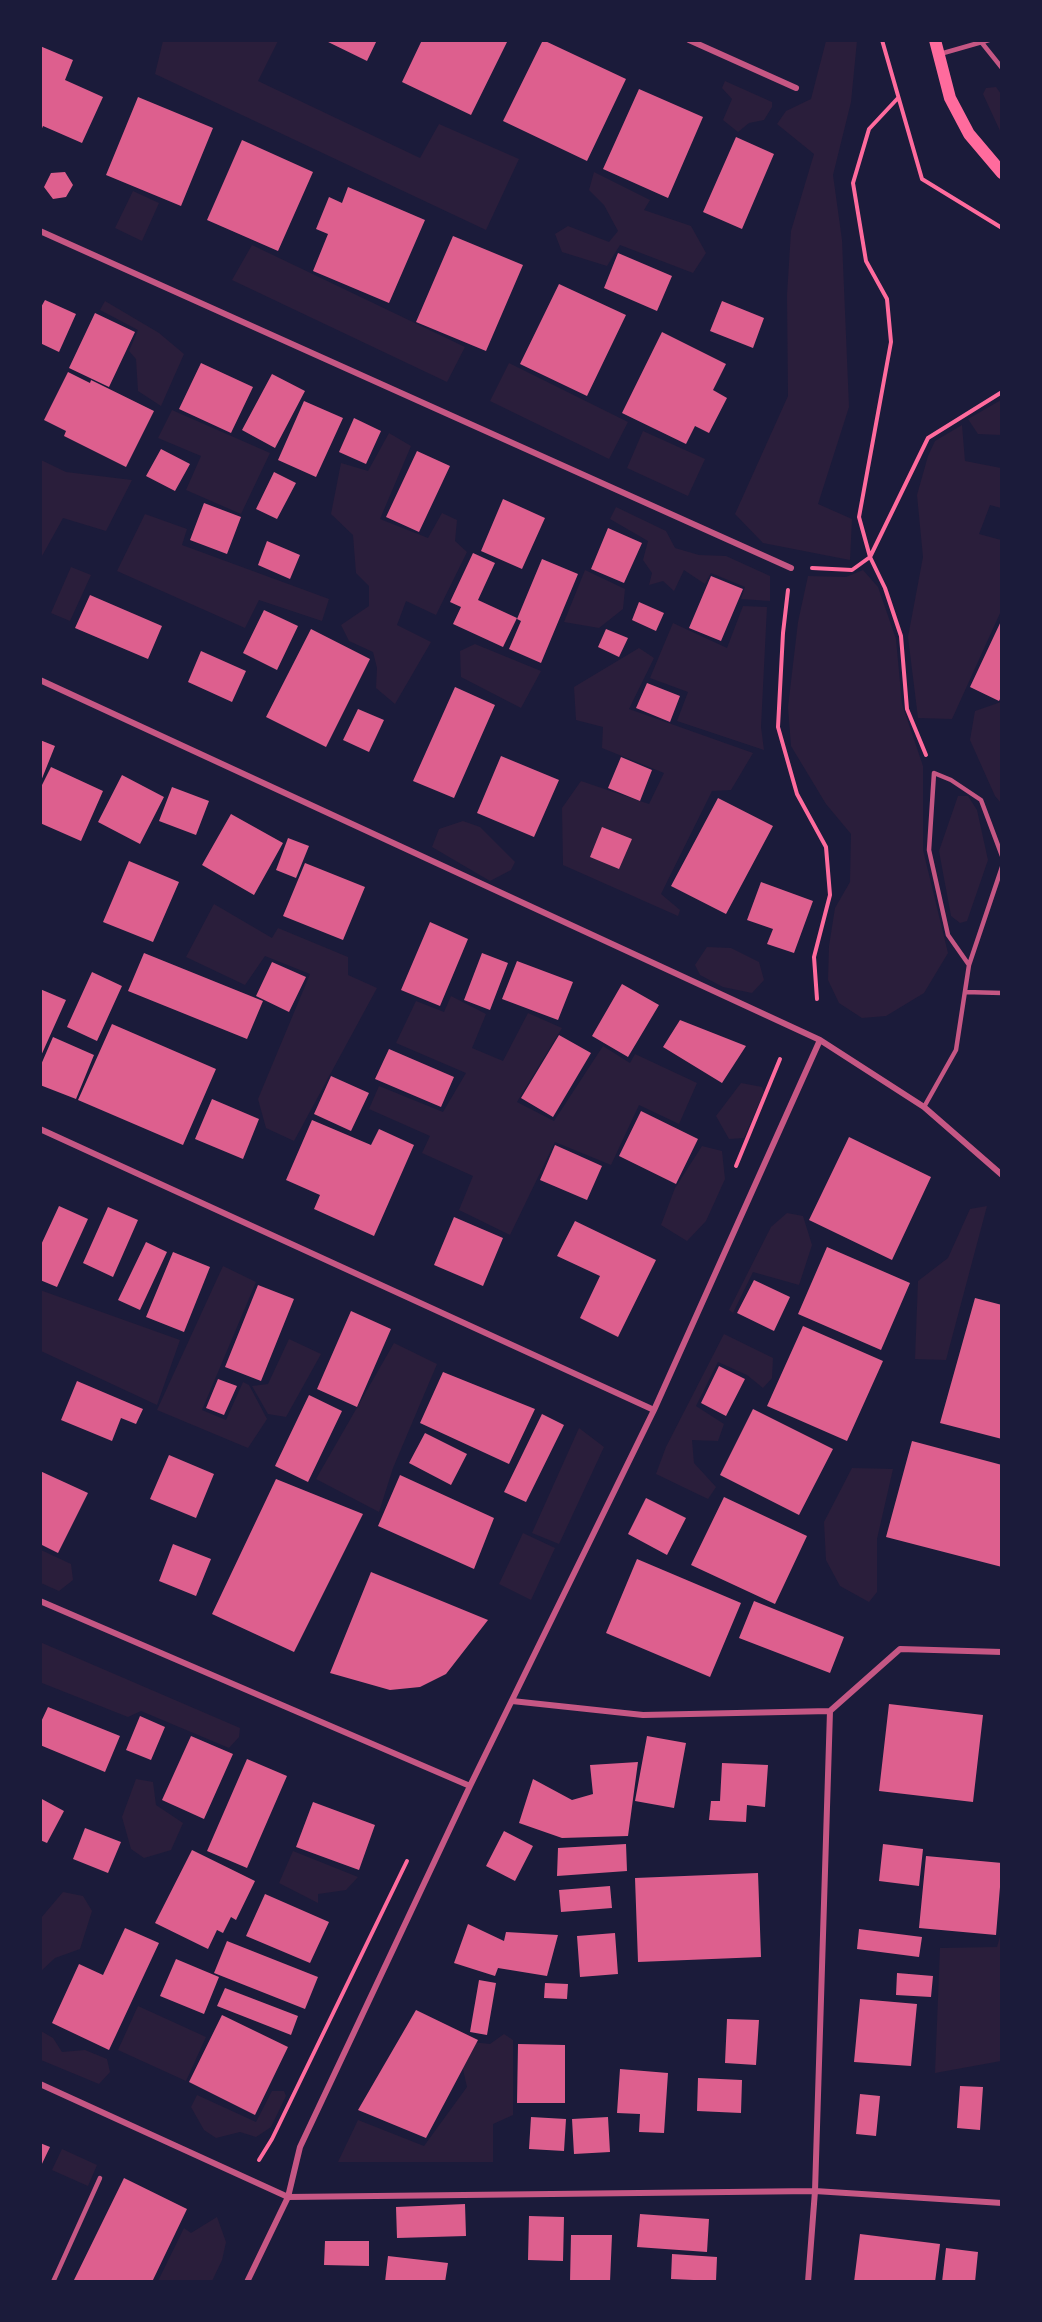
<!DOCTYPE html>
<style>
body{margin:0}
#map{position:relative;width:1042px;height:2322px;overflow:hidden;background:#1b1b3a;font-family:"Noto Sans",sans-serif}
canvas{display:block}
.frame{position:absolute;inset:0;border:42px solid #1b1b3a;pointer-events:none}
</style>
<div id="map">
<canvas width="1042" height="2322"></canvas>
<div class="frame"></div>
</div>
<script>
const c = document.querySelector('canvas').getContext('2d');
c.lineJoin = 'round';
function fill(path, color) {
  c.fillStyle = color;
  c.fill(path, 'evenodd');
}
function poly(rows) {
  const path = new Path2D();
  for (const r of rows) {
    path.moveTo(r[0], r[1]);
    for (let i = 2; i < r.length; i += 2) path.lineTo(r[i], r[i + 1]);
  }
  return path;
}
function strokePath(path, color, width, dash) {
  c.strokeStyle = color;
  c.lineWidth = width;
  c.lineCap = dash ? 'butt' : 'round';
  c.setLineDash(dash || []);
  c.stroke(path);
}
fill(poly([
 [163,41,278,41,258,81,420,158,439,124,519,159,486,230,155,74],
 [826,41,857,41,851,102,833,175,842,240,849,407,818,504,852,519,850,560,763,543,735,514,788,396,787,295,791,231,814,154,777,124,786,111,811,99],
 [725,81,772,102,772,107,764,120,749,123,738,132,723,120,732,99,722,88],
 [996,87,1001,94,1001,133,983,94,986,88],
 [594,172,650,200,644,210,691,226,706,253,693,273,620,245,607,266,562,252,555,234,568,226,609,242,618,231,604,205,589,190],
 [133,191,159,203,142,241,115,228],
 [252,245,465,347,447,382,232,280],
 [105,301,159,333,184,354,161,406,138,391,136,359,129,351,138,330,100,310],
 [509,363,628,422,609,459,490,401],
 [1001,400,1001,435,978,434,968,419],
 [172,410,270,453,241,514,186,490,201,456,158,438],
 [962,425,965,461,1001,468,1001,508,990,505,979,534,1001,540,1001,611,952,719,918,718,908,637,923,557,917,495,928,456,935,441],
 [643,431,705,459,688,496,627,468],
 [389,433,411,446,380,519,428,538,442,513,457,520,455,541,467,552,436,615,406,601,397,625,431,642,395,704,376,688,377,668,373,652,349,641,341,625,369,606,369,586,356,573,353,535,331,514,341,463,368,471],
 [41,460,66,472,132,480,106,531,63,518,42,556],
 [616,507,666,531,675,548,699,555,726,556,770,576,770,601,741,599,745,587,711,573,705,584,684,570,674,591,663,581,649,585,652,573,643,560,648,541,610,519],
 [145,514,187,529,182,545,329,599,322,621,259,600,245,628,117,571],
 [71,567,91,575,70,621,51,613],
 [585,570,625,589,623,609,599,628,564,622],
 [863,570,878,587,896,639,902,704,923,766,923,850,948,953,924,993,886,1016,862,1018,839,1003,828,980,829,946,835,908,850,882,851,834,826,804,791,746,788,707,798,622,808,576,846,577],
 [743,606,767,607,761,727,764,750,677,721,688,692,650,678,673,623,727,648],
 [475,644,541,671,521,708,461,677,460,651],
 [639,648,654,658,629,709,753,753,731,790,712,791,661,894,680,910,678,916,563,865,562,808,581,781,649,804,664,773,602,748,603,727,576,720,574,687],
 [1001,702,1001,803,995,796,970,740,975,711],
 [958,796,968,796,977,810,988,860,967,921,960,923,951,916,939,851],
 [463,821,480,827,515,862,511,870,490,881,432,847,439,829],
 [214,904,272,938,278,928,348,957,348,975,377,988,294,1141,266,1128,258,1099,310,974,265,956,245,985,186,957],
 [707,947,731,948,759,962,764,980,752,993,723,987,700,975,695,965],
 [451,996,486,1014,472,1048,503,1061,528,1013,562,1028,517,1102,554,1121,603,1046,630,1063,635,1054,697,1083,679,1124,639,1105,611,1165,555,1142,510,1235,459,1210,473,1176,422,1153,430,1136,369,1109,379,1086,443,1112,466,1073,396,1043,416,1001,444,1012],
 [741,1083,762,1087,764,1092,744,1138,729,1139,716,1116],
 [702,1146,722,1151,725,1179,706,1221,687,1241,661,1225,675,1188],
 [987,1206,946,1360,915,1359,918,1281,948,1258,970,1209],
 [787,1213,803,1216,812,1245,799,1285,753,1272,733,1313,729,1310,771,1227],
 [223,1266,256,1282,202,1410,226,1420,243,1382,249,1385,267,1419,248,1448,157,1410],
 [40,1290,180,1340,157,1405,41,1351],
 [724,1334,773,1358,772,1378,763,1388,747,1375,718,1362,696,1406,724,1424,718,1441,692,1440,694,1463,716,1487,708,1499,656,1474,666,1447],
 [289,1339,321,1354,286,1417,268,1414,252,1386,268,1384],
 [394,1343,437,1364,393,1468,379,1512,316,1479],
 [579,1428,604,1447,559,1544,532,1533],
 [852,1468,893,1469,877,1539,877,1592,869,1602,840,1586,826,1560,824,1522],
 [523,1533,555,1548,531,1600,499,1584],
 [41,1550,71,1564,73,1580,59,1591,41,1583],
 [40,1642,240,1728,239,1737,229,1748,141,1711,128,1717,42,1683],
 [136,1779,153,1782,156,1805,183,1823,171,1850,144,1858,131,1849,122,1817],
 [293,1851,358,1877,346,1890,318,1894,318,1903,279,1883],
 [63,1892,83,1896,92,1911,80,1949,55,1958,41,1971,41,1918],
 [1001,1933,1001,2061,935,2073,940,1948,997,1947],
 [138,2006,206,2037,186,2081,118,2050],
 [41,2031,53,2038,62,2052,85,2050,107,2059,110,2072,99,2084,41,2060],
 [504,2034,513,2040,513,2115,493,2124,493,2162,338,2162,358,2120,424,2146,467,2087,462,2065,472,2042,490,2044],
 [272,2091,284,2091,286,2096,271,2127,256,2137,240,2132,216,2138,204,2130,191,2107,197,2095,256,2122],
 [62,2149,97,2165,88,2186,52,2170],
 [217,2217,226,2242,222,2260,212,2281,158,2281,184,2228,191,2233]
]), '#2a1e3b');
fill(poly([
 [324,40,377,40,367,61],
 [422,40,508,40,471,115,402,82],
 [543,40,626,79,587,161,503,121],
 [40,46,73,60,65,80,103,97,82,143,43,126,40,133],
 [639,89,703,117,668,198,603,169],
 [138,97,213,128,181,206,106,175],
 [736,137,774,154,742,229,703,212],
 [242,140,313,172,278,251,207,220],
 [65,172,73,185,66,197,53,199,44,187,51,173],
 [348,187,425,220,389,303,313,271,328,234,316,229,329,197,342,203],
 [453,236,523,265,486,351,416,322],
 [618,253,672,276,657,311,604,288],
 [559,284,626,315,587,396,520,364],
 [45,300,76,314,59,352,40,343,40,309],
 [722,301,764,318,753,348,710,331],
 [95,313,135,332,109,387,69,368],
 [662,332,726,364,713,390,727,398,709,433,695,426,686,444,622,413],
 [201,363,253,387,231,433,179,409],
 [68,372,90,383,91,380,154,411,126,467,64,436,66,431,44,420],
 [272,374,305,391,275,448,242,430],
 [304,401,343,418,316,477,278,460],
 [354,418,381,431,366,464,339,452],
 [161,449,190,464,175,491,146,476],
 [417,451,450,466,419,532,386,517],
 [274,472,296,483,277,519,256,509],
 [503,499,545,518,522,569,481,551],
 [204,503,241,517,227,554,190,540],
 [608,528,642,543,624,583,591,569],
 [267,541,300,555,290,579,258,565],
 [473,553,495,563,478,600,517,618,503,647,453,624,461,607,450,602],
 [542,559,578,574,541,663,509,649,521,621,517,619],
 [711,576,743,589,721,641,689,628],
 [90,595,162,626,148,659,75,628],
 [639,602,664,613,656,631,632,620],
 [264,610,298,626,277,670,243,653],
 [1002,619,1002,695,999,701,970,687],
 [311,629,370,659,326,747,266,717],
 [606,629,628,638,619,657,598,647],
 [201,651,246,671,232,702,188,682],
 [647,683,680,696,670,722,636,708],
 [455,687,495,705,454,798,413,781],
 [358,709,384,720,369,752,343,740],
 [40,740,55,746,41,781,40,781],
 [501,756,559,780,534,837,477,813],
 [621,757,652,770,640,801,608,788],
 [51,767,103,791,81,841,40,823,40,789],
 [122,775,164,797,140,844,98,822],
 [172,787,209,801,196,835,159,821],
 [718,798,773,826,726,914,671,886],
 [231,814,283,843,254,895,202,865],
 [602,827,632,839,619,869,590,857],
 [288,838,309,846,296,878,276,870],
 [129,861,179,882,153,942,103,922],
 [305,863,365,887,343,940,283,916],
 [761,882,813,901,794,953,767,944,773,929,747,920],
 [430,922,468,939,440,1006,401,990],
 [144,953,263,1001,247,1039,128,991],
 [482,953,508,963,490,1010,464,1000],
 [517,961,573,982,558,1020,502,999],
 [272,962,306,977,289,1012,256,996],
 [92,972,122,986,97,1041,67,1027],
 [622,984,659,1005,628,1057,592,1036],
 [40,989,66,1000,40,1058],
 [680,1020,746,1046,722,1083,663,1047],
 [112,1024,216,1069,183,1145,78,1100],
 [559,1035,591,1053,553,1117,521,1098],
 [53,1037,94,1055,76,1099,40,1085,40,1067],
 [389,1049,454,1077,441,1107,375,1079],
 [331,1076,369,1093,351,1131,314,1114],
 [212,1099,259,1119,243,1159,195,1139],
 [641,1111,698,1139,676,1184,619,1156],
 [312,1120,371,1145,379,1129,414,1145,374,1236,314,1209,320,1195,286,1180],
 [849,1137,931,1177,892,1260,809,1220],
 [555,1145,602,1166,587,1200,540,1180],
 [59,1206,88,1219,57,1287,40,1280,40,1247],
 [108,1207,138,1220,113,1277,83,1263],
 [454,1217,503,1238,483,1286,434,1265],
 [575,1221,656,1260,618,1337,580,1318,600,1276,557,1256],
 [146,1242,167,1252,140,1310,118,1300],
 [827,1247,910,1283,881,1350,798,1314],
 [173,1252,210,1267,184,1332,146,1317],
 [754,1280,790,1297,774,1331,737,1313],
 [258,1285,294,1299,261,1381,225,1367],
 [975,1298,1002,1305,1002,1439,940,1423],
 [351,1311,391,1329,357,1407,317,1389],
 [803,1326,883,1361,847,1441,767,1406],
 [719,1366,745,1379,726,1416,701,1403],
 [443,1372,535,1409,509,1464,420,1423],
 [218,1379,237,1386,224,1415,206,1408],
 [77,1381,143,1409,136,1424,121,1418,112,1441,61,1420],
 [309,1395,342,1411,308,1482,275,1466],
 [753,1409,833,1449,799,1515,720,1475],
 [542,1414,564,1425,526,1502,504,1492],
 [425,1433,467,1454,451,1485,409,1463],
 [912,1441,1002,1465,1002,1567,886,1537],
 [169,1455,214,1474,196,1518,150,1499],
 [40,1471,88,1493,58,1553,40,1544],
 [400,1475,494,1518,474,1569,378,1526],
 [276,1479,363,1514,294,1652,212,1614],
 [724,1497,807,1536,775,1604,691,1565],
 [646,1498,686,1518,667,1555,628,1534],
 [173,1544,211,1559,196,1596,159,1581],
 [637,1559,741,1603,710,1677,606,1633],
 [371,1572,488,1620,446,1674,420,1687,390,1690,330,1673],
 [754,1601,844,1637,830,1673,739,1638],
 [889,1704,983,1715,973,1802,879,1791],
 [48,1707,120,1736,105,1772,40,1745,40,1724],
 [140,1716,165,1727,151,1760,126,1750],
 [191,1736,233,1754,204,1819,162,1800],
 [647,1736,686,1743,674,1808,635,1801],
 [247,1759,287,1776,247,1868,207,1851],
 [638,1762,628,1836,562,1838,519,1823,533,1779,572,1800,593,1794,590,1765],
 [722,1763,768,1765,765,1807,747,1805,746,1822,709,1820,711,1801,720,1801],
 [40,1798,64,1811,47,1843,40,1840],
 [313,1802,375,1825,359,1870,296,1847],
 [85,1828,121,1842,108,1873,73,1859],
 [504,1831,533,1846,515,1881,486,1866],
 [626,1844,627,1871,557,1876,558,1848],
 [883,1844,923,1849,919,1886,879,1881],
 [192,1850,255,1881,236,1920,231,1917,223,1933,217,1930,208,1949,155,1923],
 [926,1856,1002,1863,996,1935,919,1928],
 [758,1873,761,1957,638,1962,635,1878],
 [610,1886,612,1908,561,1912,559,1890],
 [265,1894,329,1922,310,1963,246,1936],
 [468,1924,504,1941,506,1932,558,1935,547,1976,498,1968,495,1976,454,1963],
 [125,1928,159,1943,109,2050,52,2023,79,1964,103,1975],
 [859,1929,922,1937,919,1957,857,1949],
 [615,1933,618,1974,580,1977,577,1936],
 [227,1941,318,1977,305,2009,214,1973],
 [176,1959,219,1977,204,2014,160,1996],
 [897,1973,933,1976,931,1997,896,1995],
 [479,1980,496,1983,487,2035,470,2032],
 [545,1983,568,1984,567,1999,544,1998],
 [225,1988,298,2016,291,2035,217,2006],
 [860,1999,917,2004,911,2066,854,2062],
 [416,2010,478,2040,426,2138,358,2110],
 [222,2015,288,2047,255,2115,189,2082],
 [727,2019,759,2020,756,2065,725,2063],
 [518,2044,565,2045,565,2103,517,2103],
 [620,2069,668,2073,664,2133,639,2132,640,2114,617,2113],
 [698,2078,742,2080,741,2113,697,2111],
 [960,2086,983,2087,980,2130,957,2128],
 [860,2094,880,2096,876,2136,856,2134],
 [531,2117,566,2119,564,2151,529,2149],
 [608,2117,610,2152,574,2154,572,2119],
 [40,2143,50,2147,40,2168],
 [124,2178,187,2209,152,2282,73,2282],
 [465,2204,466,2236,397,2238,396,2207],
 [640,2214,709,2219,707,2252,637,2247],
 [529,2216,564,2217,563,2261,528,2260],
 [860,2234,940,2244,935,2282,854,2282],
 [571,2235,612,2235,610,2282,570,2282],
 [325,2241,369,2241,369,2266,324,2265],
 [946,2248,978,2252,975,2282,942,2282],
 [672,2254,717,2257,716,2281,671,2279],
 [388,2256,448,2263,445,2282,385,2282]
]), '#dd5f8e');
strokePath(poly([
 [882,40,922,179,1002,228],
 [898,98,869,129,853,183,866,261,887,299,891,342,859,517,870,557,885,588,901,636,907,709,926,755],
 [812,568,852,570,870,557,928,438,1002,392],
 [788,590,783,633,778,727,797,794,826,847,830,895,814,957,817,999],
 [736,1166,780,1059],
 [259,2160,272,2139,407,1861]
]), '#ff6b9d', 4);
strokePath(poly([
 [982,43,1002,68],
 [940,54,989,40],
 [969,965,948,935,929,850,934,773,951,780,981,800,1002,856],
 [965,992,1002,993],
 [924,1107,956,1050,969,965,1002,867],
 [53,2282,100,2178]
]), '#c65784', 4.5);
strokePath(poly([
 [689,40,796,88],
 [40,231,791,568],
 [40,680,820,1040,924,1107,1002,1175],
 [40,1129,654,1410],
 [40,1601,470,1786],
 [512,1701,643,1715,830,1711],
 [40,2084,288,2197,815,2191,1002,2203],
 [247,2282,288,2197,300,2147,470,1786,654,1410,820,1040],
 [808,2282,815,2191,830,1711,900,1649,1002,1652]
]), '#c65784', 6);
strokePath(poly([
 [935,40,950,98,969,134,1002,173]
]), '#ff6b9d', 12);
</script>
